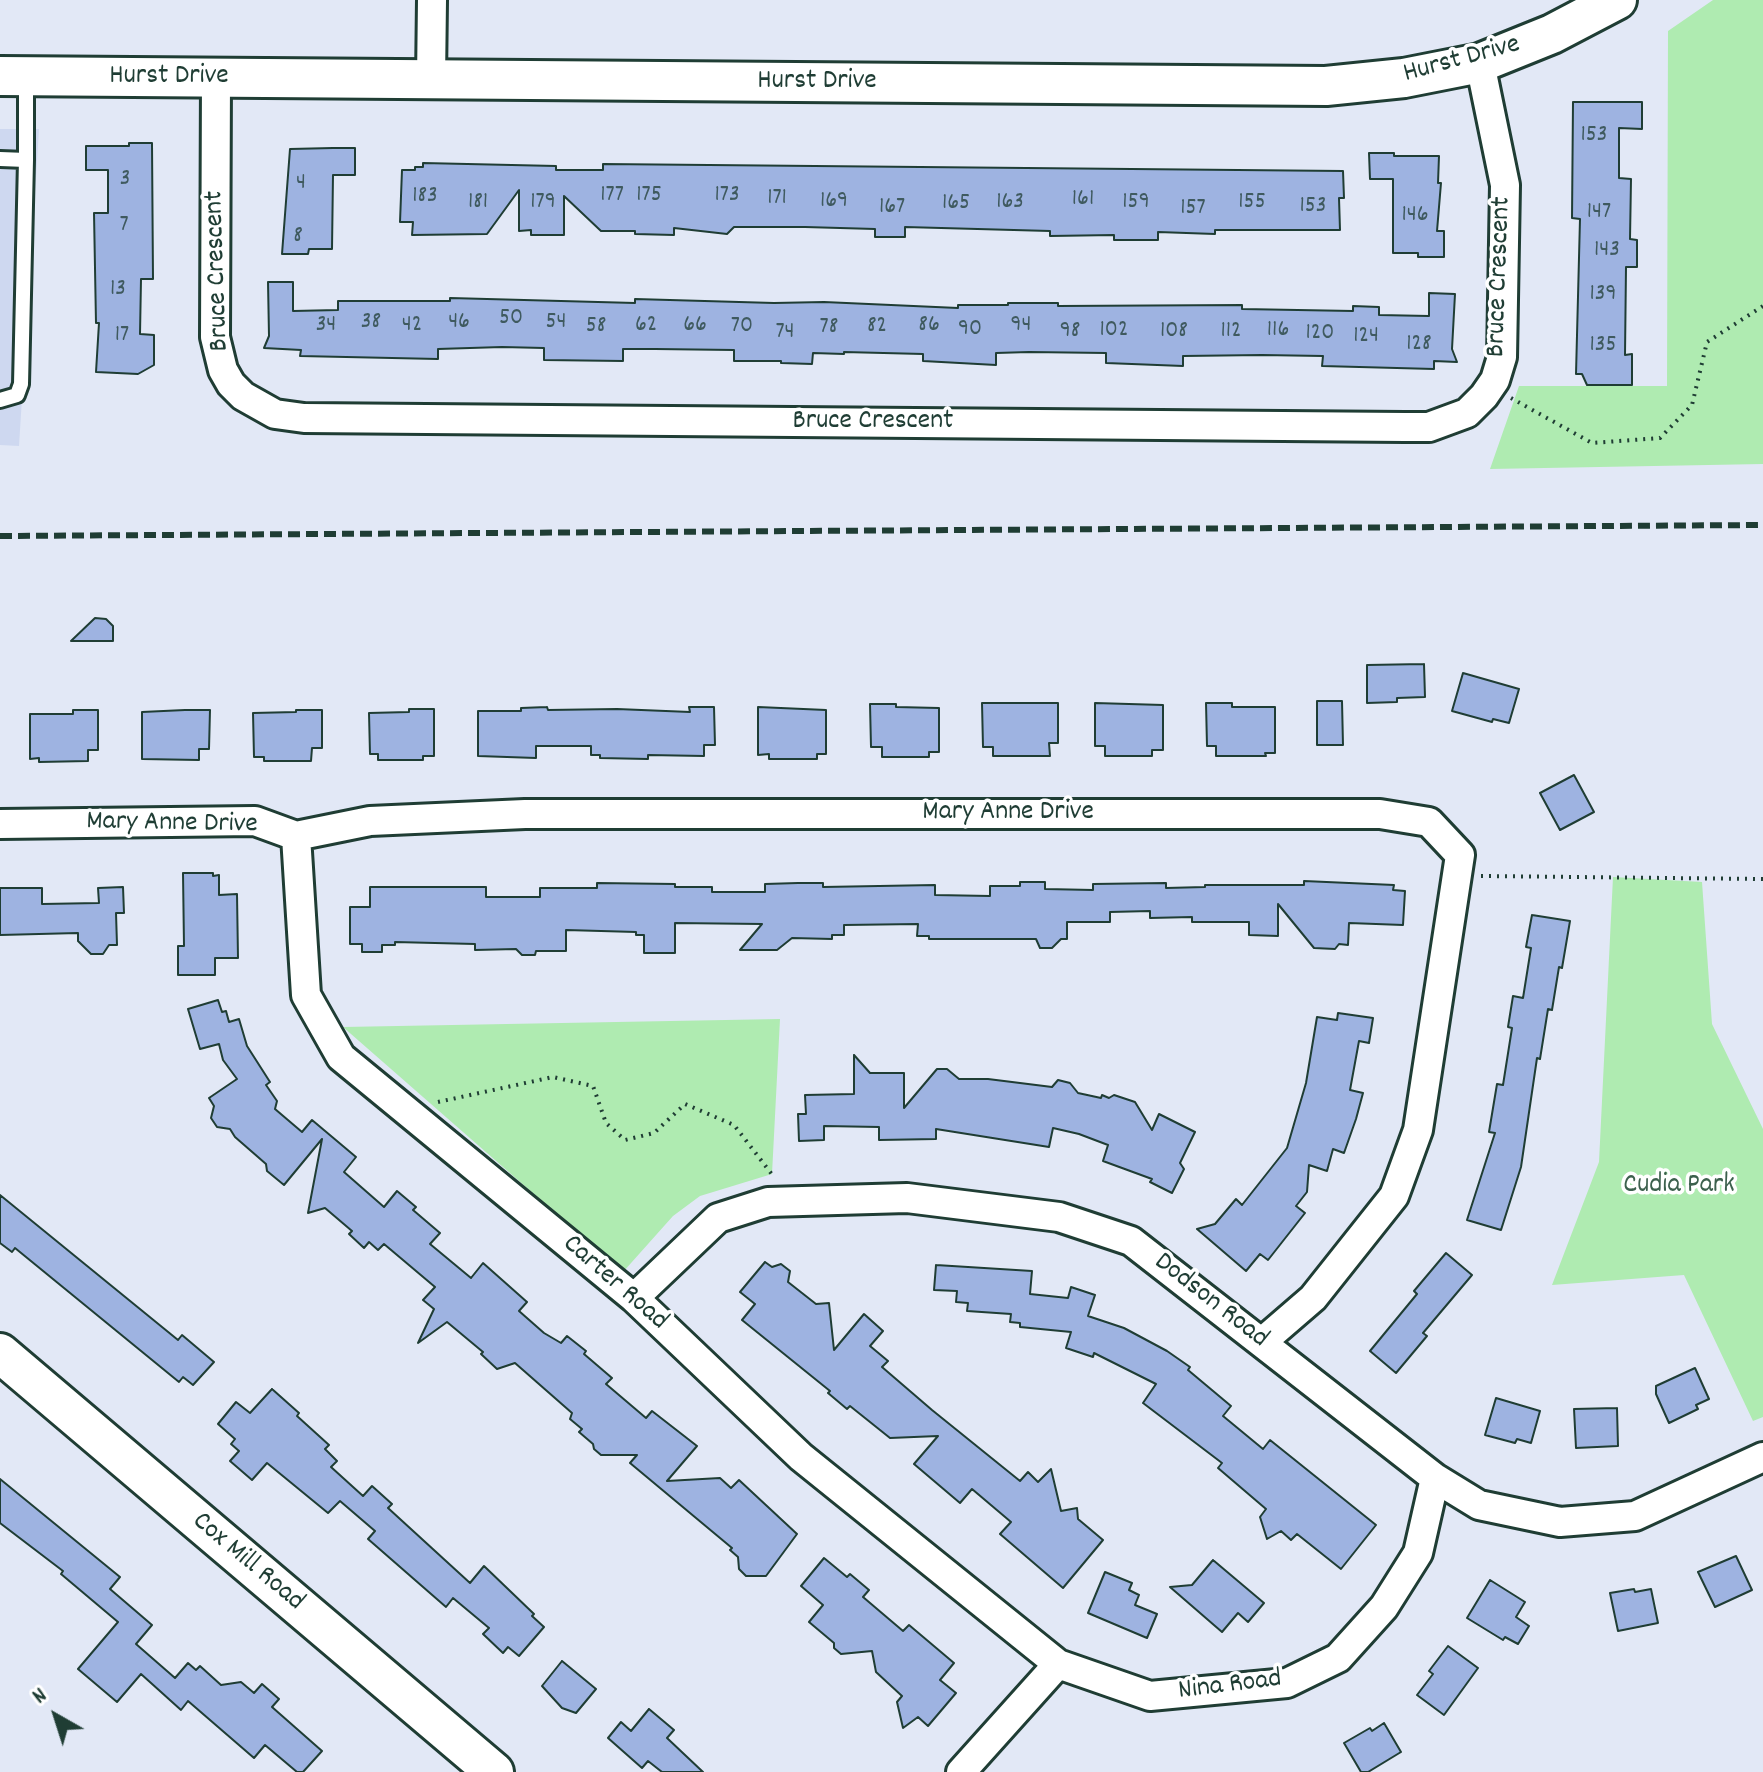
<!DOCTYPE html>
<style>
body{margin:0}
#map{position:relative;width:1763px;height:1772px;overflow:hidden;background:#e2e8f6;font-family:Dekko,sans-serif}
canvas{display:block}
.north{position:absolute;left:16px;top:1676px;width:80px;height:80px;-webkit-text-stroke:6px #fff;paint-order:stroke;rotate:321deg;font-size:22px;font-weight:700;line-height:32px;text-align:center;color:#1f3d34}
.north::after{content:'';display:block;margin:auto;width:28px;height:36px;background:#1f3d34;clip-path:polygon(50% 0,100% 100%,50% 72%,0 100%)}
</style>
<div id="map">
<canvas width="1763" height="1772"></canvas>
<div class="north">N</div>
</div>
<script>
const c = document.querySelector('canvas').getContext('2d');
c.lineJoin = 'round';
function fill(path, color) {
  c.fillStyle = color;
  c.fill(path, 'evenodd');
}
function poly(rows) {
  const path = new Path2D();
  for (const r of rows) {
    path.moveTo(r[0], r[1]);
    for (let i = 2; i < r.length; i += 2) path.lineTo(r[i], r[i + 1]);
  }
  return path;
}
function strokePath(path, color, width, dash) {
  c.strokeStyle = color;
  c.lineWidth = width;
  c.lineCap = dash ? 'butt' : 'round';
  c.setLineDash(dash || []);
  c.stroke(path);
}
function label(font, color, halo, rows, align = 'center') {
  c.font = font + ' Dekko,sans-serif';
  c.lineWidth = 7;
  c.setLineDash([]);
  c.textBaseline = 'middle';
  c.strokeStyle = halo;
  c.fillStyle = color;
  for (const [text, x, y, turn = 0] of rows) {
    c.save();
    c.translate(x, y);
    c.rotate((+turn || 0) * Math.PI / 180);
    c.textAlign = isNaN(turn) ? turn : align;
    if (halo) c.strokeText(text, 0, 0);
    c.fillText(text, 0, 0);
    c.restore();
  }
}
fill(poly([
 [0,129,39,129,19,446,0,445]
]), '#ced8f0');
fill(poly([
 [1713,0,1763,0,1763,464,1490,469,1519,386,1667,386,1668,31],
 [1613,877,1702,882,1712,1024,1763,1129,1763,1417,1753,1421,1684,1275,1552,1285,1599,1162],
 [780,1019,772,1174,700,1196,673,1216,623,1272,343,1027]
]), '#afebb1');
const building = poly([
 [1573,102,1642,102,1642,129,1619,128,1619,178,1631,179,1630,239,1637,240,1637,267,1626,267,1625,355,1632,354,1632,385,1587,385,1582,374,1576,374,1580,219,1572,218,1573,102],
 [129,143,152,143,153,279,141,279,140,334,154,335,154,365,138,374,96,372,99,323,96,323,94,213,108,213,108,170,86,170,86,146,129,146,129,143],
 [333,148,355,148,355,175,333,175,332,249,309,249,308,254,282,254,290,149,333,148],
 [1369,153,1394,153,1394,156,1439,156,1438,183,1441,183,1437,231,1444,231,1444,257,1418,257,1418,253,1393,253,1393,179,1370,179,1369,153],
 [423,163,556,166,556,170,603,170,603,164,1343,171,1344,198,1339,198,1340,230,1215,230,1215,234,1158,232,1158,240,1114,240,1114,235,1050,236,1050,231,905,227,905,237,875,237,875,229,805,227,734,227,727,234,674,228,674,235,635,234,635,231,601,231,564,196,564,235,531,235,531,230,519,231,519,190,487,234,412,235,413,222,400,222,402,170,415,170,415,167,423,167,423,163],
 [268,282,293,282,293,311,338,310,338,301,450,301,450,298,635,303,635,299,774,303,824,302,958,308,958,305,1008,305,1008,303,1058,303,1058,306,1242,305,1242,309,1353,311,1353,306,1379,307,1379,315,1429,316,1429,293,1455,294,1452,349,1457,362,1434,361,1434,369,1322,366,1323,356,1262,355,1183,356,1183,366,1106,363,1106,353,1029,352,996,353,996,365,923,361,923,354,844,352,844,354,813,353,812,364,781,363,781,361,734,361,734,350,655,349,623,349,623,361,544,360,544,348,502,347,438,349,438,359,300,356,301,350,264,348,269,336,268,282],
 [95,618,106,619,113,626,113,641,71,641,95,618],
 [1424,664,1425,697,1397,698,1397,702,1367,703,1367,665,1424,664],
 [1463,673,1519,689,1509,723,1493,719,1492,722,1452,711,1463,673],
 [1317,701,1342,701,1343,745,1317,745,1317,701],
 [982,703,1058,703,1058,743,1049,743,1050,756,993,756,993,747,983,747,982,703],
 [1095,703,1163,705,1163,750,1152,750,1152,756,1105,756,1105,746,1095,746,1095,703],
 [1206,703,1232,703,1232,707,1275,707,1275,753,1265,753,1266,756,1216,756,1216,746,1207,746,1206,703],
 [870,704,896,704,896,707,939,708,939,752,929,752,929,757,882,757,882,747,871,747,870,704],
 [547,707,548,710,617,709,690,712,689,707,714,707,715,745,704,745,704,756,648,755,648,759,600,758,600,755,591,755,591,746,536,746,536,758,478,756,478,711,521,711,521,708,547,707],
 [758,707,826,710,826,754,817,754,817,759,769,759,769,754,758,755,758,707],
 [409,709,434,709,434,756,423,756,423,760,378,760,378,754,370,754,369,713,409,712,409,709],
 [73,710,98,710,98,750,88,750,88,761,39,762,39,758,30,759,30,714,73,714,73,710],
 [185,710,210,710,209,749,199,749,199,760,142,759,142,712,185,710],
 [296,710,322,710,322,748,312,748,311,761,264,761,264,757,254,757,253,713,296,712,296,710],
 [1574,775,1594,812,1560,830,1540,793,1574,775],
 [183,873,213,873,213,876,219,875,219,895,237,894,238,958,215,958,215,975,178,975,178,946,184,946,183,873],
 [1304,881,1394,885,1393,890,1405,891,1403,925,1349,923,1348,945,1339,944,1335,949,1314,948,1278,904,1278,936,1249,935,1249,922,1192,922,1192,917,1150,918,1150,911,1110,912,1110,922,1067,922,1067,939,1061,939,1052,948,1040,948,1036,939,929,939,929,936,917,936,918,924,844,925,844,935,832,935,832,939,792,938,777,950,740,950,762,924,675,923,675,953,644,953,644,935,636,935,636,932,566,930,566,951,536,951,535,955,522,955,516,949,475,950,475,944,395,942,395,945,382,945,382,952,362,952,362,944,350,944,350,907,370,907,370,887,486,887,486,897,540,897,540,888,597,888,597,883,675,884,675,887,712,887,712,892,765,892,765,884,798,883,823,883,823,887,935,885,935,895,990,896,990,886,1020,886,1020,882,1045,882,1045,889,1093,890,1093,884,1166,883,1166,888,1205,887,1205,885,1304,885,1304,881],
 [123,887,124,913,116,913,117,945,109,945,103,954,91,954,78,941,78,933,0,935,0,888,42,888,42,904,99,903,98,888,123,887],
 [1532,915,1570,921,1562,968,1559,967,1552,1010,1548,1009,1540,1059,1537,1058,1521,1167,1501,1230,1467,1220,1495,1133,1489,1132,1497,1084,1503,1085,1512,1028,1508,1027,1513,996,1523,998,1531,948,1526,947,1532,915],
 [218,1000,222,1012,226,1011,229,1022,239,1019,247,1046,270,1082,266,1085,277,1101,275,1109,302,1132,312,1120,356,1157,344,1172,384,1207,397,1191,416,1207,413,1210,440,1233,430,1244,471,1278,483,1263,527,1302,519,1311,544,1333,561,1343,567,1336,586,1351,584,1354,612,1378,606,1384,646,1418,652,1411,697,1446,667,1481,720,1478,731,1488,739,1480,797,1534,766,1576,746,1576,739,1569,738,1557,730,1550,732,1548,630,1463,637,1455,601,1455,594,1449,593,1444,579,1432,582,1429,570,1419,572,1413,515,1363,497,1369,481,1354,483,1352,447,1322,418,1343,434,1309,423,1300,435,1287,384,1244,378,1250,369,1242,364,1248,349,1234,352,1231,325,1208,308,1213,322,1139,284,1185,267,1171,266,1164,235,1137,230,1129,217,1127,211,1118,214,1106,209,1098,237,1079,223,1060,219,1044,200,1049,188,1009,218,1000],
 [1338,1013,1373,1018,1369,1043,1359,1041,1350,1090,1363,1093,1356,1119,1344,1153,1333,1149,1327,1171,1309,1165,1307,1192,1296,1206,1305,1213,1268,1260,1260,1254,1246,1271,1197,1229,1215,1224,1236,1199,1242,1205,1287,1148,1306,1083,1317,1017,1337,1020,1338,1013],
 [854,1055,870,1073,904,1073,904,1108,937,1069,947,1069,959,1079,988,1079,1052,1087,1058,1080,1070,1083,1078,1093,1101,1098,1102,1095,1109,1098,1114,1095,1135,1102,1152,1130,1159,1114,1195,1132,1180,1163,1184,1169,1172,1193,1150,1182,1152,1179,1103,1161,1108,1145,1079,1134,1053,1128,1049,1147,936,1129,936,1139,879,1140,879,1127,824,1126,824,1140,799,1141,798,1114,806,1114,805,1095,854,1094,854,1055],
 [0,1195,178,1340,182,1335,214,1362,193,1385,183,1377,179,1382,15,1248,12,1252,0,1243,0,1195],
 [1446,1253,1472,1275,1423,1333,1427,1336,1396,1373,1370,1351,1417,1294,1414,1291,1446,1253],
 [765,1262,772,1267,781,1264,790,1271,788,1282,816,1304,829,1303,834,1350,864,1314,883,1331,870,1346,888,1361,882,1367,932,1410,1020,1481,1028,1472,1038,1482,1051,1469,1061,1511,1077,1508,1078,1519,1103,1540,1063,1588,1000,1534,1011,1522,972,1489,960,1503,914,1464,938,1436,890,1438,850,1406,847,1409,828,1393,830,1391,742,1320,755,1304,740,1292,765,1262],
 [936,1265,1032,1271,1030,1294,1068,1298,1071,1287,1095,1295,1088,1316,1124,1328,1167,1351,1190,1367,1188,1370,1231,1406,1223,1416,1263,1449,1270,1440,1376,1525,1341,1569,1297,1534,1291,1540,1281,1531,1267,1539,1260,1517,1266,1509,1218,1468,1222,1463,1143,1403,1156,1384,1094,1353,1093,1357,1066,1348,1071,1332,1020,1327,1020,1323,1010,1322,1011,1314,967,1311,968,1303,956,1302,957,1291,934,1290,936,1265],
 [1695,1368,1709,1399,1696,1405,1698,1409,1669,1423,1656,1394,1656,1386,1695,1368],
 [272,1389,299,1413,297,1416,329,1445,325,1449,337,1461,331,1467,363,1496,372,1486,392,1504,388,1508,470,1583,484,1566,534,1614,532,1616,544,1627,519,1656,508,1647,503,1653,483,1634,489,1628,453,1598,446,1607,415,1580,368,1539,375,1531,340,1501,328,1513,267,1463,252,1480,230,1461,239,1451,231,1444,235,1439,218,1424,236,1402,250,1413,272,1389],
 [1496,1398,1540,1411,1531,1443,1517,1439,1515,1443,1485,1435,1496,1398],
 [1617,1408,1618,1446,1576,1448,1574,1409,1617,1408],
 [0,1479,120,1577,110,1589,152,1625,136,1644,175,1678,188,1663,196,1670,200,1666,221,1685,241,1682,254,1693,262,1684,279,1699,272,1707,322,1751,303,1772,297,1772,265,1745,254,1758,188,1701,181,1710,141,1674,117,1702,78,1669,118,1622,61,1574,63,1571,0,1523,0,1479],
 [1736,1556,1752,1590,1715,1607,1698,1572,1736,1556],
 [824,1558,847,1577,850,1574,869,1590,863,1597,903,1631,909,1625,954,1663,940,1680,956,1693,928,1726,918,1717,903,1728,897,1702,902,1696,876,1672,872,1651,841,1654,834,1648,834,1643,809,1622,823,1605,801,1586,824,1558],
 [1213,1560,1264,1603,1248,1622,1238,1613,1222,1632,1170,1587,1192,1585,1213,1560],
 [1105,1572,1132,1583,1129,1590,1139,1595,1135,1605,1157,1614,1147,1638,1088,1613,1105,1572],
 [1490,1580,1525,1602,1516,1617,1529,1626,1518,1644,1505,1637,1503,1640,1467,1618,1490,1580],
 [1634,1589,1635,1592,1651,1589,1658,1623,1618,1631,1610,1593,1634,1589],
 [1448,1646,1478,1668,1444,1715,1417,1695,1433,1674,1429,1671,1448,1646],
 [562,1661,596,1689,576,1713,562,1708,542,1686,562,1661],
 [649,1709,674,1730,667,1738,703,1772,662,1772,648,1761,642,1768,608,1738,621,1722,631,1731,649,1709],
 [1384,1723,1401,1752,1368,1772,1361,1772,1344,1743,1370,1728,1372,1731,1384,1723]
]);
fill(building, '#9eb3e1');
strokePath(building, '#1f3d34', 2);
const lane = poly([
 [0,159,26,160,26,78],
 [0,400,17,395,21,384,26,160]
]);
const street = poly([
 [216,78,215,337,223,370,231,384,243,396,275,414,304,418,1405,427,1429,427,1467,413,1484,396,1495,380,1502,357,1505,185,1480,63],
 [431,80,432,0],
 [0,824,255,821,296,836,370,821,525,814,1380,814,1429,822,1460,855,1418,1130,1394,1196,1313,1298,1262,1342],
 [296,836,306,995,341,1057,634,1298,801,1457,1058,1664,1150,1696,1287,1683,1338,1658,1384,1607,1418,1553,1435,1478],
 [634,1298,718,1218,768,1202,907,1198,1059,1217,1131,1241,1435,1478,1479,1505,1560,1522,1635,1516,1763,1457],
 [961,1772,1058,1664]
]);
const secondary = poly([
 [0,76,1326,86,1404,78,1480,63,1552,34,1617,0],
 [0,1353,494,1772]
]);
strokePath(lane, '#1f3d34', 20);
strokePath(street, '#1f3d34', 34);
strokePath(secondary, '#1f3d34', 44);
strokePath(poly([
 [1511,398,1592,443,1660,438,1692,405,1707,342,1763,306],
 [1481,876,1763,879],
 [438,1102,553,1077,593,1086,606,1123,625,1140,654,1133,685,1104,734,1125,774,1177]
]), '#1f3d34', 4, [2, 6]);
strokePath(lane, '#fff', 14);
strokePath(street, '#fff', 28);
strokePath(secondary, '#fff', 38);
strokePath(poly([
 [0,536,1763,525]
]), '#1f3d34', 6, [12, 6]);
label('24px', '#3f5a5f', null, [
 ["153",1594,137],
 ["3",125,181],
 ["4",301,185],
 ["177",612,197],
 ["175",649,197],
 ["173",727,197],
 ["183",425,198],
 ["171",777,200],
 ["161",1083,201],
 ["169",834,203],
 ["181",478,204],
 ["179",543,204],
 ["163",1010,204],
 ["159",1136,204],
 ["155",1252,204],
 ["165",956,205],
 ["153",1313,208],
 ["167",892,209],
 ["157",1193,210],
 ["147",1599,214],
 ["146",1415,217],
 ["7",124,227],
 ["8",298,238],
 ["143",1607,252],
 ["13",118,291],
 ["139",1603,296],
 ["50",511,320],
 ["38",371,324],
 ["46",459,324],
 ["54",556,324],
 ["34",326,327],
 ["42",412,327],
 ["62",646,327],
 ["66",695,327],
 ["86",929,327],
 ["94",1021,327],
 ["58",596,328],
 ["70",742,328],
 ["82",877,328],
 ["78",829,329],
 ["90",970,331],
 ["102",1114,332],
 ["116",1278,332],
 ["98",1070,333],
 ["108",1174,333],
 ["112",1231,333],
 ["74",785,334],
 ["120",1320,335],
 ["17",122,337],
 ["124",1366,338],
 ["128",1419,346],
 ["135",1603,347]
]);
label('28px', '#1f3d34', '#fff', [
 ["Hurst Drive",1462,61,-15],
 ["Hurst Drive",169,78],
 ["Hurst Drive",817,83],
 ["Bruce Crescent",219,271,-92],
 ["Bruce Crescent",1501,277,-88],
 ["Bruce Crescent",873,423],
 ["Mary Anne Drive",1008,814],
 ["Mary Anne Drive",172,825,1],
 ["Carter Road",614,1284,41],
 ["Dodson Road",1210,1302,38],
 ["Cox Mill Road",247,1563,40],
 ["Nina Road",1230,1687,-7]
]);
label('28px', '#3c604d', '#fff', [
 ["Cudia Park",1679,1187]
]);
</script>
